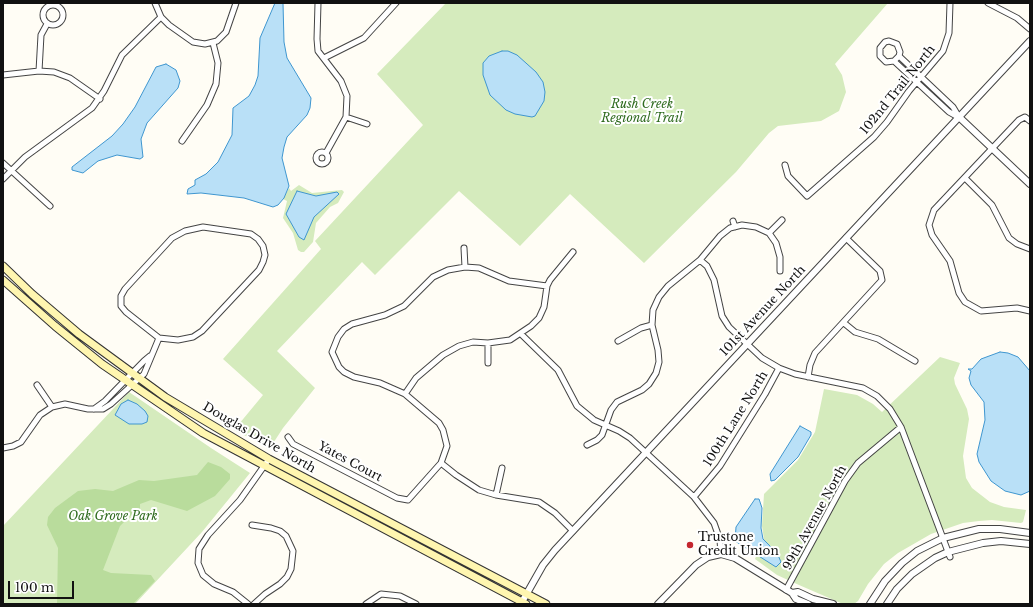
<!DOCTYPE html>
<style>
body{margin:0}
#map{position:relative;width:1033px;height:607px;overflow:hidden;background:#fffdf5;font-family:"Libre Baskerville",serif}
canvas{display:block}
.frame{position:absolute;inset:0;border:4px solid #111;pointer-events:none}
.scale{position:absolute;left:8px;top:581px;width:66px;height:18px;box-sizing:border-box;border:2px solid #111;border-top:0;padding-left:5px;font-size:12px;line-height:14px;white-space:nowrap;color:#111;-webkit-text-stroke:3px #fff;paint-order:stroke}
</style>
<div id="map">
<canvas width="1033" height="607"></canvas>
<div class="frame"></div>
<div class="scale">100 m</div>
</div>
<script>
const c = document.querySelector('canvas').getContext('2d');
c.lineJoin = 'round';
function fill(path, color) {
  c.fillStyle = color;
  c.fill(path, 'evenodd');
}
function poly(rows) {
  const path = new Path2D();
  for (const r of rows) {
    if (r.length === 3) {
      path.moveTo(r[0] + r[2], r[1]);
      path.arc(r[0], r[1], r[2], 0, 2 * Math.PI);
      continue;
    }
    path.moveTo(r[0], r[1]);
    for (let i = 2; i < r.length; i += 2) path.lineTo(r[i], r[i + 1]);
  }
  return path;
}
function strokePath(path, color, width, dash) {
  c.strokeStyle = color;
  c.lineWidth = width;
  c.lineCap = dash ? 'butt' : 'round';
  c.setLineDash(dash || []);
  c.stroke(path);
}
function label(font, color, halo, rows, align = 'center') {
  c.font = font + ' "Libre Baskerville",serif';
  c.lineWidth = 4;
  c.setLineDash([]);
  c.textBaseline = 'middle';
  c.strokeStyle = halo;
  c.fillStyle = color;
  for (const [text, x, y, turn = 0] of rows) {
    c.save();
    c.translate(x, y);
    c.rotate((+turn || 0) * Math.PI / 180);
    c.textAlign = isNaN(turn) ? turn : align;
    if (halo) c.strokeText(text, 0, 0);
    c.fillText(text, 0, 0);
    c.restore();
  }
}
fill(poly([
 [446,3,888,3,835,64,842,75,846,92,839,111,821,121,778,126,769,133,736,172,644,263,570,194,520,246,459,191,375,275,362,262,277,351,315,388,283,428,270,448,234,430,263,395,223,359,321,249,315,241,423,125,377,74],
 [299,185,312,193,342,190,344,192,338,203,330,207,316,223,313,242,304,252,301,252,298,250,293,233,283,218,287,201,283,199,289,188,291,191],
 [940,357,960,363,954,378,955,384,967,409,969,419,963,456,966,478,972,488,990,502,1004,507,1026,510,1023,522,1021,523,992,520,979,521,963,523,931,534,898,553,884,564,868,584,858,601,854,604,843,604,799,585,777,575,755,559,764,539,762,526,764,494,798,460,815,432,824,389,857,395,873,404,882,412],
 [129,392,211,448,250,473,202,532,135,604,3,604,3,526]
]), '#d5ebbd');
fill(poly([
 [208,462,221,467,230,474,230,479,215,496,187,511,151,500,140,504,140,511,130,516,120,526,103,570,111,573,151,575,155,581,133,604,57,604,58,548,47,525,48,517,55,508,78,491,95,489,113,491,139,480,154,481,197,475]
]), '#b9dc9c');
const water = poly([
 [275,3,283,3,284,42,287,58,311,98,310,108,307,115,287,137,284,147,282,158,289,186,284,198,278,205,273,207,244,198,201,193,187,194,188,189,195,185,195,180,206,174,218,162,232,135,233,108,249,96,255,85,258,76,260,38,275,3],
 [502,51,508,51,517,55,536,72,543,82,545,92,544,101,535,116,532,117,515,114,506,110,490,95,483,75,483,63,489,56,502,51],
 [166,64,176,70,180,81,178,88,147,123,141,139,143,157,140,159,117,155,98,161,83,173,72,170,72,167,112,136,123,124,135,107,156,67,166,64],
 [297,191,316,196,337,192,339,194,314,217,304,240,299,237,286,214,297,191],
 [1000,352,1008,353,1018,357,1030,371,1030,491,1021,495,1005,491,991,481,979,462,977,454,985,420,984,402,971,385,969,378,971,371,968,369,972,369,981,359,1000,352],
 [128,400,137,404,145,411,148,416,147,422,142,424,129,424,115,415,121,404,128,400],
 [800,426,811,432,811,435,798,457,775,480,771,481,770,474,800,426],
 [755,499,759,499,762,508,761,528,763,539,777,553,781,562,776,567,735,541,736,527,755,499]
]);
fill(water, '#b9e0f7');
strokePath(water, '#3f96cf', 1);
const minor = poly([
 [155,3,161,17,169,25,193,42,205,44,217,41,226,32,236,3],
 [318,3,317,39,318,51,341,81,347,96,346,117,326,153],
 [988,3,1017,18,1030,29],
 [53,15,10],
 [899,56,894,61,886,62,880,56,880,48,885,42,889,41,897,44,900,52,899,56,953,107,959,117],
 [324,58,364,38,396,3],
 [894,61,949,112,958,117],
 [39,71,41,35,47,24],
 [3,75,39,71,54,72,70,78,100,99],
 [346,117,367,124],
 [1030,121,1025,117,1019,120,934,210,929,225,932,235,950,261,959,293,965,302,981,311,1017,308,1030,311],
 [182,141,207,105,216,84,218,63,213,43],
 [322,158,6],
 [3,163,50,206],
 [785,165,788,176,807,196,874,137,887,122,909,91,943,51,949,33,950,3],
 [965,178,992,205,1009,238,1017,244,1030,249],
 [3,179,25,157,92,108,104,91,122,55,161,17],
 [733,221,735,227],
 [203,227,251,234,258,239,263,246,265,255,263,262,259,270,202,331,193,337,178,340,159,338,126,312,121,306,121,296,125,289,172,238,185,231,203,227],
 [769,233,782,220],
 [464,248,465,267],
 [700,260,707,266,714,280,722,316,729,327,762,358,779,368,795,374,863,388,877,396,890,409,901,427,950,557],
 [844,323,855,332,878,339,915,361],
 [521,334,558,370,577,406,594,420,619,431,630,438,694,497,714,523,720,540,721,554],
 [618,341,641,328,652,325],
 [488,363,488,343],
 [808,377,810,365,815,353,882,280,880,271,846,238],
 [37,385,52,407],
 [405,394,416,378,443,355,459,346,473,342,488,343,510,340,531,326,539,318,544,307,547,286,550,280,573,252],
 [94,409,105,401,144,361,150,356],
 [288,437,293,444,397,498,408,500,441,463,447,446,443,430,439,423,405,394,380,383,354,377,344,372,339,367,332,352,338,337,344,329,352,324,385,315,404,306,433,277,448,270,465,267,479,268,509,281,547,286],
 [587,445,597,440,602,435,611,410,617,402,642,390,649,384,656,373,659,362,658,350,652,325,653,310,659,297,668,286,700,260,720,236,730,228,742,225,756,227,769,233,776,243,780,257,780,271],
 [3,448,13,446,21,442,40,415,52,407,65,404,88,409,103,409,111,404,144,374,159,338],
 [441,463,456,475,479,490,496,495,539,502,555,513,573,531],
 [496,495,502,468],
 [694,497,720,466,765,394,779,368],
 [252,525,271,528,280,531,286,536,293,551,291,569,287,577,280,584,265,594,254,604],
 [786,590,845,481,858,463,901,427],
 [248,604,233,592,214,584,203,575,198,563,199,549,208,535,240,500,269,459],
 [366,604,381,594,400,596,416,604]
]);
const tertiary = poly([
 [959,117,1030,184],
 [792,593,798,592,813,599,833,604],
 [522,602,543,565,555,550,1030,41],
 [658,604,696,565,708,557,721,554,735,558,792,593,796,599,808,604],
 [870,604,885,581,902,563,917,551,943,538,979,529,1000,529,1030,533],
 [887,604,897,589,912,574,935,558,948,552,983,543,1001,541,1030,544]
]);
const secondary = poly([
 [3,266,32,294,79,334,165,397,269,459,546,604],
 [3,280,55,326,102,364,203,433,526,604]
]);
strokePath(minor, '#444', 7);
strokePath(tertiary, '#444', 8);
strokePath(secondary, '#333', 9);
strokePath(minor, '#fff', 5);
strokePath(tertiary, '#fff', 6);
strokePath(secondary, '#fff6b0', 7);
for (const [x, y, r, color] of [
 [690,545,4,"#c4262e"]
]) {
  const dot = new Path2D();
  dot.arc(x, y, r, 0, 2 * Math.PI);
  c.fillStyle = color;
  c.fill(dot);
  strokePath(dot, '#fff', 1.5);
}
label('12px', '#111', '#fff', [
 ["102nd Trail North",898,90,-51],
 ["101st Avenue North",763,311,-47],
 ["100th Lane North",736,419,-58],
 ["Douglas Drive North",259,438,30],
 ["Yates Court",350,462,28],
 ["99th Avenue North",815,518,-61]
]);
label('italic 12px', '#2f6b1f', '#fff', [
 ["Rush Creek",642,105],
 ["Regional Trail",642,119],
 ["Oak Grove Park",113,517]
]);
label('12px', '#111', '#fff', [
 ["Trustone",698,538],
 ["Credit Union",698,552]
], 'left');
</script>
